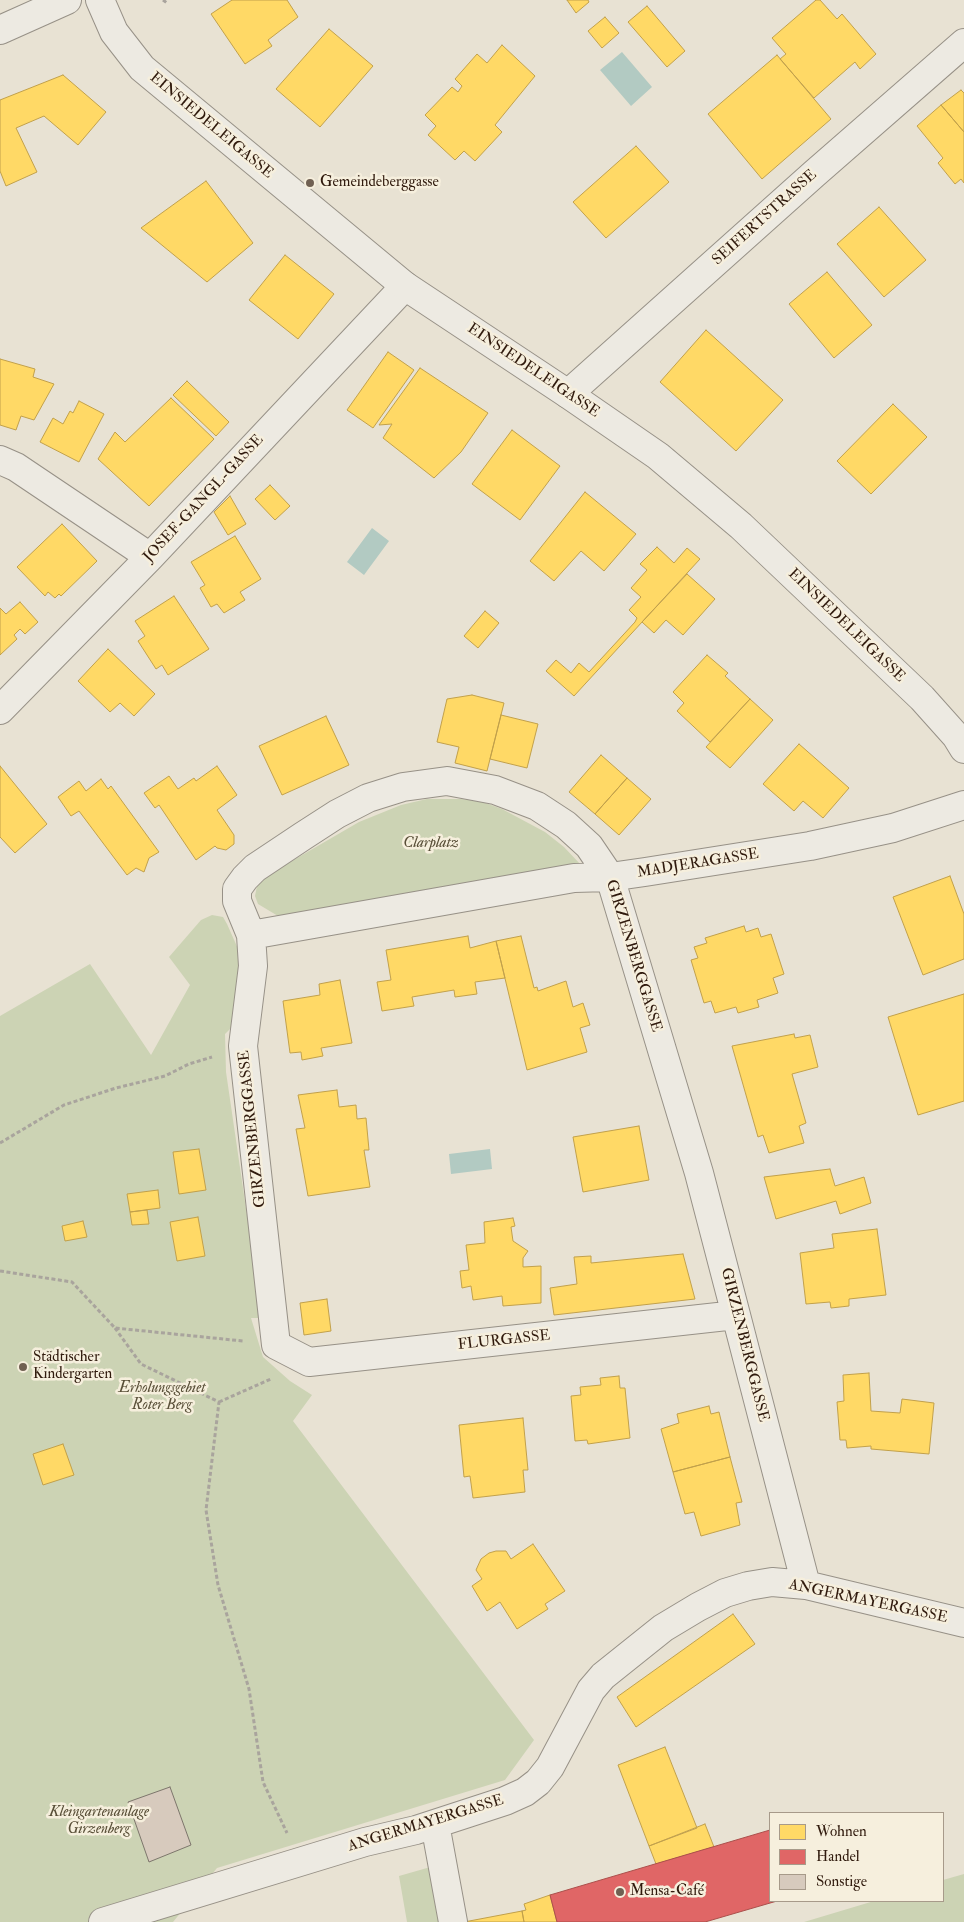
<!DOCTYPE html>
<meta charset="utf-8">
<style>
body{margin:0}
#map{position:relative;width:964px;height:1922px;overflow:hidden;background:#e8e2d3;font-family:"IM FELL Double Pica",serif}
canvas{display:block}
.legend{position:absolute;left:769px;top:1812px;width:175px;height:90px;box-sizing:border-box;background:#f6efdd;border:1px solid #a79a8a;margin:0;padding:6px 9px;list-style:none;font-size:15px;color:#301a0d}
.legend li{display:flex;align-items:center;gap:10px;height:25px}
.legend b{width:25px;border:1px solid #a79a8a}
</style>
<div id="map">
<canvas width="964" height="1922"></canvas>
<ul class="legend">
<li><b style="height:14px;background:#ffd966"></b>Wohnen</li>
<li><b style="height:14px;background:#e06666"></b>Handel</li>
<li><b style="height:14px;background:#d7cabd"></b>Sonstige</li>
</ul>
</div>
<script>
const c = document.querySelector('canvas').getContext('2d');
c.lineJoin = 'round';
function fill(path, color) {
  c.fillStyle = color;
  c.fill(path, 'evenodd');
}
function poly(rows) {
  const path = new Path2D();
  for (const r of rows) {
    path.moveTo(r[0], r[1]);
    for (let i = 2; i < r.length; i += 2) path.lineTo(r[i], r[i + 1]);
  }
  return path;
}
function strokePath(path, color, width, dash) {
  c.strokeStyle = color;
  c.lineWidth = width;
  c.lineCap = dash ? 'butt' : 'round';
  c.setLineDash(dash || []);
  c.stroke(path);
}
function label(font, color, halo, rows, align = 'center') {
  c.font = font + ' "IM FELL Double Pica",serif';
  c.lineWidth = 5;
  c.setLineDash([]);
  c.textBaseline = 'middle';
  c.strokeStyle = halo;
  c.fillStyle = color;
  for (const [text, x, y, turn = 0] of rows) {
    c.save();
    c.translate(x, y);
    c.rotate((+turn || 0) * Math.PI / 180);
    c.textAlign = isNaN(turn) ? turn : align;
    if (halo) c.strokeText(text, 0, 0);
    c.fillText(text, 0, 0);
    c.restore();
  }
}
fill(poly([
 [427,799,461,799,480,801,502,809,545,832,564,847,581,865,278,916,258,904,255,896,257,886,267,876,285,865,359,822,401,805],
 [212,915,223,917,227,924,239,951,243,967,238,1021,225,1034,226,1072,262,1318,251,1318,263,1357,290,1381,312,1395,293,1421,534,1740,505,1780,217,1868,173,1922,0,1922,0,1016,90,964,151,1055,190,985,169,957,201,920],
 [434,1866,444,1922,407,1922,399,1876],
 [964,1874,964,1922,804,1922,874,1901,943,1901,943,1880]
]), '#ccd3b4');
fill(poly([
 [622,52,652,87,631,106,600,70],
 [372,528,389,541,364,575,347,562],
 [490,1149,492,1169,451,1174,449,1154]
]), '#b2cac2');
const homes = poly([
 [232,0,287,0,298,17,268,40,272,46,245,64,211,14,232,0],
 [567,0,588,0,589,2,576,13,567,0],
 [816,0,820,0,837,19,842,14,876,54,860,69,855,62,814,98,780,59,786,54,772,38,816,0],
 [647,6,685,51,667,67,628,22,647,6],
 [605,17,619,33,602,48,588,31,605,17],
 [329,29,373,66,320,127,276,89,329,29],
 [502,45,535,76,495,125,502,132,475,161,464,151,455,160,428,135,436,126,425,115,452,87,458,92,462,86,455,79,477,54,487,63,502,45],
 [777,55,831,119,762,179,708,114,777,55],
 [63,75,106,112,78,145,44,116,16,128,37,172,6,186,0,171,0,100,63,75],
 [961,90,964,93,964,132,941,105,961,90],
 [941,105,964,132,964,183,961,179,955,184,938,163,943,158,917,126,941,105],
 [636,146,669,182,606,238,573,202,636,146],
 [206,181,253,243,207,282,141,228,206,181],
 [879,207,926,260,884,297,837,244,879,207],
 [285,255,334,294,298,339,249,300,285,255],
 [827,272,872,325,834,358,789,304,827,272],
 [706,330,783,400,736,451,660,382,706,330],
 [388,352,414,370,373,428,347,410,388,352],
 [0,359,35,369,33,377,54,384,34,420,21,416,16,430,0,425,0,359],
 [420,368,488,413,461,452,434,478,383,438,392,424,379,425,420,368],
 [187,381,229,422,216,436,173,395,187,381],
 [171,398,214,439,149,506,98,459,115,432,125,442,171,398],
 [79,401,104,414,79,462,40,442,53,418,63,424,70,411,73,413,79,401],
 [893,404,927,437,871,494,837,461,893,404],
 [512,430,560,466,520,520,472,484,512,430],
 [270,485,290,506,275,520,255,499,270,485],
 [585,492,636,534,604,571,581,551,554,581,530,561,585,492],
 [230,496,246,524,228,535,214,512,230,496],
 [62,524,97,561,61,596,59,594,55,598,48,592,45,596,17,567,62,524],
 [235,536,261,579,240,592,245,600,224,613,217,604,211,607,200,588,205,585,191,562,235,536],
 [657,547,674,563,687,548,700,559,574,696,546,671,556,660,571,673,579,663,589,672,635,622,637,618,629,610,641,597,631,588,647,570,640,564,657,547],
 [687,574,715,599,683,635,666,620,654,633,642,622,687,574],
 [174,596,209,649,168,675,162,665,156,669,138,641,145,636,135,621,174,596],
 [20,602,38,622,25,634,20,629,14,635,17,639,0,655,0,608,6,614,20,602],
 [485,611,499,623,478,648,464,636,485,611],
 [108,649,155,694,134,716,120,703,110,712,78,681,108,649],
 [707,655,728,673,725,676,750,699,710,742,677,711,684,703,673,692,707,655],
 [472,695,504,703,487,771,455,763,459,747,437,742,447,699,472,695],
 [750,699,773,720,730,768,706,747,750,699],
 [501,715,538,724,527,768,490,759,501,715],
 [326,716,349,765,282,795,259,746,326,716],
 [799,744,849,788,823,818,803,801,794,811,763,784,799,744],
 [601,755,627,778,595,814,569,792,601,755],
 [0,766,47,824,15,853,0,837,0,766],
 [217,766,237,795,217,810,234,835,234,844,226,850,217,848,215,846,196,860,159,805,155,808,144,793,169,776,178,789,194,778,196,781,217,766],
 [627,778,651,799,619,835,595,814,627,778],
 [101,779,108,789,111,786,159,852,149,858,144,872,136,868,127,875,79,811,71,816,58,797,79,781,86,791,101,779],
 [950,876,964,914,964,959,923,975,893,897,950,876],
 [744,926,746,932,758,928,761,937,771,934,784,974,773,978,778,993,757,1000,759,1007,738,1013,736,1007,715,1013,711,1001,704,1003,691,960,698,958,694,947,707,943,705,938,744,926],
 [468,936,470,948,496,941,505,978,475,982,477,994,455,997,454,990,412,997,414,1006,382,1011,377,982,391,980,386,950,468,936],
 [521,936,534,988,537,987,538,991,566,981,573,1007,583,1003,590,1025,580,1028,587,1052,527,1070,496,941,521,936],
 [340,980,352,1043,321,1048,323,1056,302,1060,301,1052,290,1053,283,1001,320,995,319,984,340,980],
 [964,994,964,1101,918,1115,888,1017,964,994],
 [794,1034,795,1038,810,1035,818,1067,792,1074,806,1123,799,1126,804,1143,769,1153,763,1135,758,1137,732,1046,794,1034],
 [337,1090,339,1107,356,1105,357,1119,366,1118,369,1150,364,1150,370,1187,308,1196,296,1129,305,1128,298,1095,337,1090],
 [639,1126,649,1180,583,1192,573,1137,639,1126],
 [199,1149,206,1190,179,1194,173,1152,199,1149],
 [830,1169,835,1186,864,1177,871,1203,840,1214,836,1201,776,1219,764,1177,830,1169],
 [158,1190,160,1208,130,1212,127,1194,158,1190],
 [147,1210,149,1224,132,1225,130,1212,147,1210],
 [198,1217,205,1256,177,1261,170,1222,198,1217],
 [513,1218,515,1226,511,1227,513,1241,528,1251,523,1258,523,1267,541,1266,541,1303,503,1306,502,1296,473,1300,471,1286,462,1288,460,1271,469,1270,466,1245,485,1243,484,1222,513,1218],
 [83,1221,87,1237,65,1241,62,1226,83,1221],
 [877,1229,886,1295,849,1299,849,1306,831,1308,830,1302,806,1304,800,1253,834,1248,832,1234,877,1229],
 [683,1254,695,1299,554,1315,550,1288,577,1284,574,1257,591,1256,591,1263,683,1254],
 [327,1299,331,1331,304,1335,300,1303,327,1299],
 [869,1373,871,1411,900,1413,902,1399,934,1403,929,1454,871,1449,871,1446,847,1448,846,1440,840,1440,837,1402,844,1401,843,1375,869,1373],
 [619,1376,620,1388,625,1388,630,1438,588,1444,587,1440,575,1441,571,1396,581,1395,580,1387,601,1385,600,1378,619,1376],
 [709,1406,711,1414,719,1412,730,1457,673,1472,661,1429,679,1423,677,1414,709,1406],
 [523,1418,528,1470,523,1470,525,1492,473,1498,470,1476,464,1477,459,1425,523,1418],
 [63,1444,74,1475,43,1485,33,1454,63,1444],
 [730,1457,742,1502,736,1503,740,1525,701,1536,694,1512,685,1514,673,1472,730,1457],
 [533,1544,565,1591,545,1604,548,1609,517,1629,500,1602,487,1611,472,1586,482,1579,476,1570,481,1559,489,1553,496,1551,506,1551,511,1559,533,1544],
 [733,1614,755,1644,636,1727,617,1697,733,1614],
 [665,1747,697,1828,649,1846,618,1765,665,1747],
 [705,1824,714,1847,656,1864,649,1846,705,1824],
 [550,1895,557,1922,524,1922,522,1911,526,1910,524,1904,550,1895],
 [522,1911,524,1922,464,1922,522,1911]
]);
fill(homes, '#ffd966');
strokePath(homes, '#c1a04b', 1);
const shops = poly([
 [770,1830,770,1901,777,1901,705,1922,557,1922,550,1895,770,1830]
]);
fill(shops, '#e06666');
strokePath(shops, '#ab4f4b', 1);
const building = poly([
 [170,1787,191,1845,149,1862,128,1802,170,1787]
]);
fill(building, '#d7cabd');
strokePath(building, '#7d766c', 1);
const minor = poly([
 [568,394,814,174,964,43],
 [0,460,16,467,150,557],
 [0,710,150,557,405,286],
 [251,935,574,878,610,877,645,872,810,846,893,828,964,805],
 [736,1315,309,1362,276,1345,243,1046,253,966,251,935,237,901,237,889,245,878,255,868,303,836,337,814,368,798,403,787,447,781,495,790,537,806,566,825,589,846,610,877,699,1173,736,1315,806,1585],
 [435,1824,453,1922],
 [103,1922,365,1842,416,1830,505,1801,525,1792,538,1782,550,1767,591,1690,603,1676,663,1628,698,1607,725,1593,748,1586,772,1582,806,1585,964,1623]
]);
const tertiary = poly([
 [100,0,114,32,142,68,405,286,568,394,658,456,741,526,922,698,956,736,964,749],
 [0,30,67,0]
]);
strokePath(minor, '#979187', 30);
strokePath(tertiary, '#979187', 30);
strokePath(poly([
 [163,0,167,3],
 [0,1143,64,1105,116,1088,165,1076,189,1064,212,1057],
 [0,1271,72,1282,115,1328,243,1341],
 [115,1328,141,1364,219,1402,206,1510,218,1585,249,1689,263,1782,287,1833],
 [219,1402,271,1379]
]), '#a9a49d', 3, [4, 2.5]);
strokePath(minor, '#edeae2', 28);
strokePath(tertiary, '#edeae2', 28);
for (const [x, y, r, color] of [
 [310,183,5,"#706052"],
 [23,1367,5,"#706052"],
 [620,1892,5,"#706052"]
]) {
  const dot = new Path2D();
  dot.arc(x, y, r, 0, 2 * Math.PI);
  c.fillStyle = color;
  c.fill(dot);
  strokePath(dot, '#f6efdd', 2);
}
label('15px', '#301a0d', '#f6efdd', [
 ["EINSIEDELEIGASSE",211,126,40],
 ["SEIFERTSTRASSE",765,218,-42],
 ["EINSIEDELEIGASSE",533,371,34],
 ["JOSEF-GANGL-GASSE",204,499,-47],
 ["EINSIEDELEIGASSE",846,626,44],
 ["MADJERAGASSE",698,864,-9],
 ["GIRZENBERGGASSE",633,956,73],
 ["GIRZENBERGGASSE",253,1129,-96],
 ["FLURGASSE",504,1341,-6],
 ["GIRZENBERGGASSE",744,1345,76],
 ["ANGERMAYERGASSE",868,1602,12],
 ["ANGERMAYERGASSE",426,1824,-17]
]);
label('15px', '#301a0d', '#f6efdd', [
 ["Gemeindeberggasse",320,183],
 ["Städtischer",33,1358],
 ["Kindergarten",33,1375],
 ["Mensa-Café",630,1892]
], 'left');
label('italic 15px', '#584e37', '#f6efdd', [
 ["Clarplatz",431,844],
 ["Erholungsgebiet",162,1389],
 ["Roter Berg",162,1406],
 ["Kleingartenanlage",99,1813],
 ["Girzenberg",99,1830]
]);
</script>
